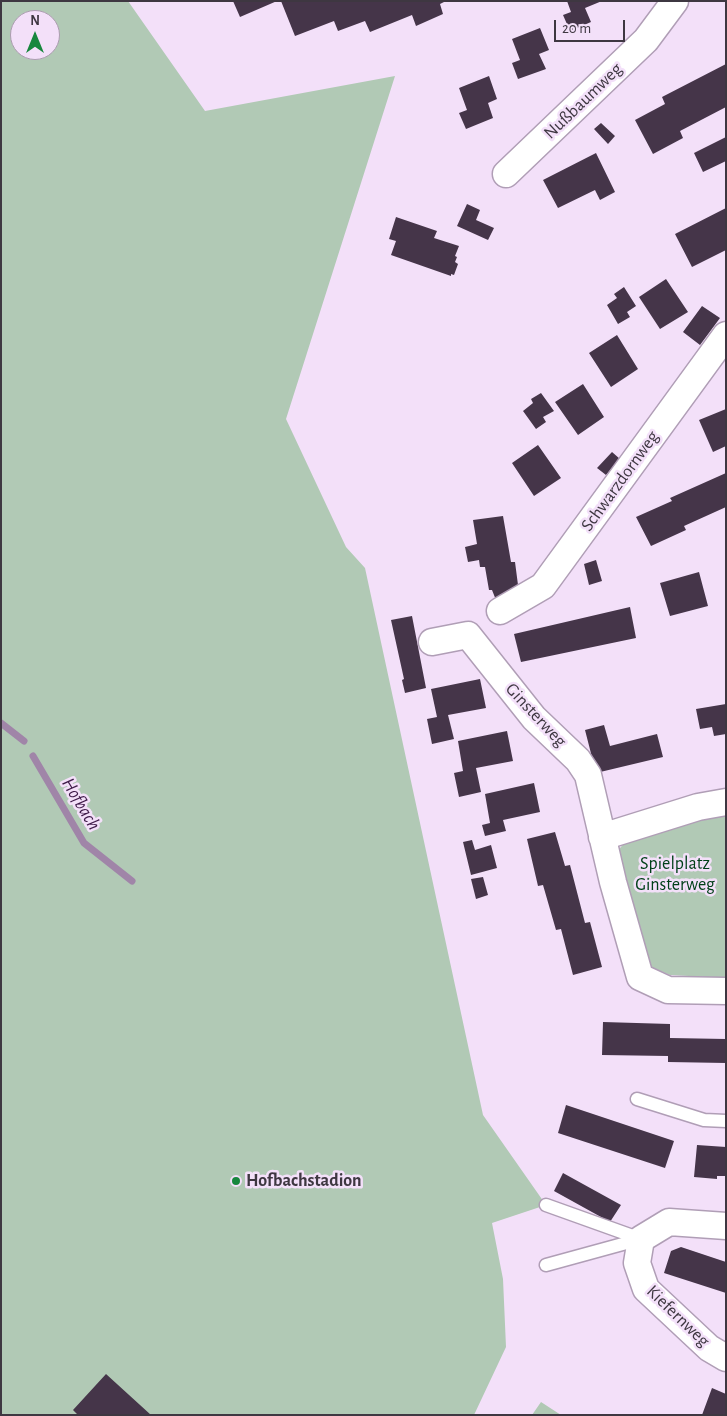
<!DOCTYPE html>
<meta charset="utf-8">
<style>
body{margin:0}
#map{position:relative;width:727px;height:1416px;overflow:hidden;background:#f3e0f9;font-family:"Alegreya Sans",sans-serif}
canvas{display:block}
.frame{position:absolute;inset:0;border:2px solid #3e3741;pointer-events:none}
.north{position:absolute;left:10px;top:10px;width:50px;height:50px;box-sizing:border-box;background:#f3e0f9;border:1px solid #ab9caf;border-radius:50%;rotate:0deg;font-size:14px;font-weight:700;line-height:20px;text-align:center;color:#3e3741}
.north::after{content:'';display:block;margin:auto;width:18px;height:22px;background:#17873e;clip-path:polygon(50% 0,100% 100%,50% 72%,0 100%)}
.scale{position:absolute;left:554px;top:20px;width:71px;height:22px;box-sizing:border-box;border:2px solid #3e3741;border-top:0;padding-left:6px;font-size:15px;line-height:18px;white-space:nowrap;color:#3e3741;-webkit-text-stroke:4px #f3e0f9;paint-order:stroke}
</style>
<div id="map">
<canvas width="727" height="1416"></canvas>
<div class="frame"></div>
<div class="north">N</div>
<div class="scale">20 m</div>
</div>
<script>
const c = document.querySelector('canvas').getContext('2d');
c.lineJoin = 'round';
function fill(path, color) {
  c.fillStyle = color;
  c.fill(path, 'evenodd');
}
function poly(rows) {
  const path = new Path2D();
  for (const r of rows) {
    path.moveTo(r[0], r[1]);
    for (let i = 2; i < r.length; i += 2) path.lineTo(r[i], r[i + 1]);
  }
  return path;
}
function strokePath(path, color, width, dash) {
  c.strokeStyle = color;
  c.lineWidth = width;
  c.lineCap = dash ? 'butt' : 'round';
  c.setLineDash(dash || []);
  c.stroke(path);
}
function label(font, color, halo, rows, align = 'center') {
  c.font = font + ' "Alegreya Sans",sans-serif';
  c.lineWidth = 5;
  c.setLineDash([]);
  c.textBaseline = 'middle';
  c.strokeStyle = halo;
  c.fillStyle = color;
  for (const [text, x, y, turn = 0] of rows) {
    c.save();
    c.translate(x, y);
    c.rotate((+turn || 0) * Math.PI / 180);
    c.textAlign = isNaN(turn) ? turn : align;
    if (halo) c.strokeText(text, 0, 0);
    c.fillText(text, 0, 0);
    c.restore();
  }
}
fill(poly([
 [1,1,128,1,205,111,395,76,286,419,346,547,365,568,483,1115,546,1205,492,1223,503,1279,506,1347,474,1415,1,1415],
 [20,20,50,20,50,50,20,50],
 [724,810,726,816,726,978,670,975,644,964,616,853,634,831],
 [541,1402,561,1415,532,1415]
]), '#b1c9b5');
strokePath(poly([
 [1,723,24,741],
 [33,756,84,843,132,881]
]), '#a085a8', 7);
fill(poly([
 [233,1,277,1,240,17],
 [281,1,446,1,440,4,443,14,416,26,412,15,370,32,365,21,338,31,334,21,295,36],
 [567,1,602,1,585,8,591,22,570,31,563,15,571,12],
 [540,28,549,50,539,54,546,69,518,79,512,63,520,60,512,39],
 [726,64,726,107,680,131,683,138,653,154,635,120,665,104,662,97],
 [489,76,497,99,488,103,493,118,466,129,459,113,467,110,459,88],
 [601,123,615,136,608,144,594,129],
 [726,137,726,161,703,172,694,153],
 [596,153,615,192,600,200,595,190,558,208,543,180],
 [467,204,480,210,476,220,494,228,488,240,457,226],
 [726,208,726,250,692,267,675,234],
 [396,217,437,231,434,238,459,246,455,256,457,257,455,262,458,264,454,275,451,274,451,276,391,255,396,241,389,239],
 [666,279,688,312,660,329,639,297],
 [624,287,636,306,627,312,630,317,618,324,607,305,617,298,614,294],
 [702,306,720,318,700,345,683,332],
 [617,335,638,369,611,387,589,353],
 [583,384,604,417,578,435,555,402],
 [541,393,554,411,543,417,546,422,536,429,523,411,533,403,531,399],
 [726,409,726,446,713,452,699,420],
 [538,445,561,478,534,496,512,463],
 [612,452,620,459,606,475,597,468],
 [726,473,726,507,684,526,686,530,651,546,636,517,672,501,670,498],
 [503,516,511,562,515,562,518,585,498,605,492,590,489,590,485,567,480,567,479,560,468,562,465,547,477,544,473,520],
 [596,560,602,581,589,585,584,564],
 [699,572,708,606,670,616,660,583],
 [630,607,636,638,521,662,514,634],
 [412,616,426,688,405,693,402,680,404,679,391,620],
 [480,679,486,708,448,715,454,739,432,744,427,719,437,717,431,689],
 [726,704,726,734,714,736,712,727,700,729,696,709],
 [604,725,610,746,657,734,663,757,596,773,585,730],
 [507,731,513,761,476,768,481,792,459,797,454,773,463,771,458,741],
 [534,783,540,812,503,820,506,831,485,836,482,825,490,823,485,794],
 [555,832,565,866,570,865,585,923,590,922,602,967,573,975,561,929,556,930,543,885,538,886,527,839],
 [472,840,475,850,491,845,497,868,471,875,463,842],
 [483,877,488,895,476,899,471,879],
 [603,1022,670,1024,670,1038,726,1039,726,1063,668,1062,668,1056,602,1055],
 [566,1105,674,1141,665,1168,558,1133],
 [697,1145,726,1147,726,1176,717,1176,717,1179,694,1177],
 [563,1173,621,1205,610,1222,554,1191],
 [681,1247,726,1262,726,1293,664,1273,671,1251],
 [106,1374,151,1415,78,1415,73,1410],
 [712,1388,726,1394,726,1415,702,1415]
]), '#453549');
const service = poly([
 [637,1099,704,1120,726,1121],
 [546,1205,641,1239,546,1265]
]);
const minor = poly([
 [506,174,646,40,675,1],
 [500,611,543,586,726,335],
 [432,642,468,635,534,718,578,760,588,775,613,882,640,977,668,990,726,991],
 [602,837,698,807,726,802],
 [726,1226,669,1222,641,1239,637,1263,646,1289,709,1348,726,1358]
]);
strokePath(service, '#b09eb6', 15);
strokePath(minor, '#b09eb6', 29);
strokePath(service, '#fff', 12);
strokePath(minor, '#fff', 26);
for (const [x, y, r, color] of [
 [236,1181,5,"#17873e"]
]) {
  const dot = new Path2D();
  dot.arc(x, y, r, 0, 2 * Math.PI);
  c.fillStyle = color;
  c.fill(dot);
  strokePath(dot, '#f3e0f9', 2);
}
label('18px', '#3e3741', '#f3e0f9', [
 ["Nußbaumweg",583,101,-44],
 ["Schwarzdornweg",620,481,-54],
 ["Ginsterweg",536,715,47],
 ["Kiefernweg",678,1316,44]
]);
label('18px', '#004018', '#f3e0f9', [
 ["Spielplatz",675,864],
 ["Ginsterweg",675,885]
]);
label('bold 18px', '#3e3741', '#f3e0f9', [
 ["Hofbachstadion",246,1181]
], 'left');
label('italic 19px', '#3f1b49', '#f3e0f9', [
 ["Hofbach",81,804,59]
]);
</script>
